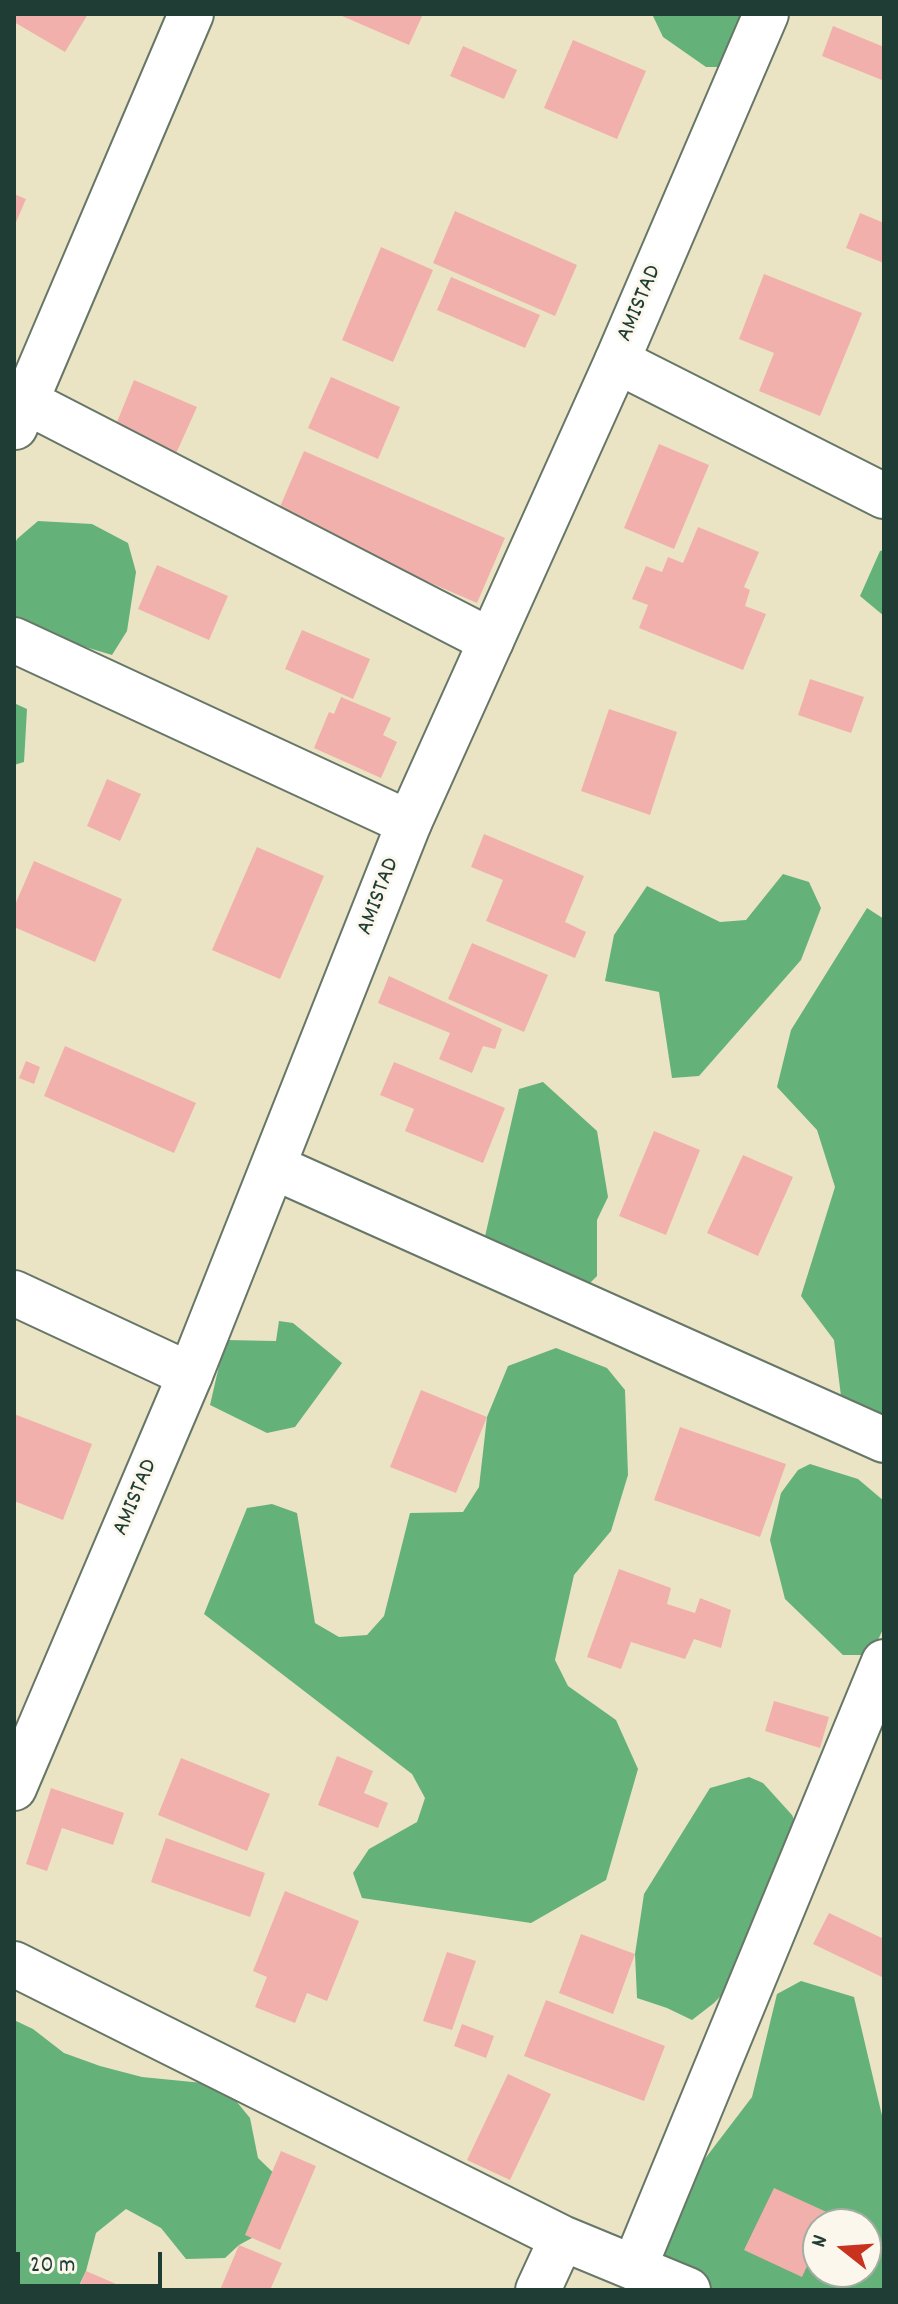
<!DOCTYPE html>
<style>
body{margin:0}
#map{position:relative;width:898px;height:2304px;overflow:hidden;background:#eae4c5;font-family:Dekko,sans-serif}
canvas{display:block}
.frame{position:absolute;inset:0;border:16px solid #1f3d34;pointer-events:none}
.north{position:absolute;left:802px;top:2208px;width:80px;height:80px;box-sizing:border-box;background:#fbf7ec;border:2px solid #a3ada2;border-radius:50%;rotate:287deg;font-size:22px;font-weight:700;line-height:32px;text-align:center;color:#1f3d34}
.north::after{content:'';display:block;margin:auto;width:28px;height:36px;background:#c8321e;clip-path:polygon(50% 0,100% 100%,50% 72%,0 100%)}
.scale{position:absolute;left:16px;top:2252px;width:146px;height:36px;box-sizing:border-box;border:4px solid #1f3d34;border-top:0;padding-left:10px;font-size:24px;line-height:28px;white-space:nowrap;color:#1f3d34;-webkit-text-stroke:6px #fbf7ec;paint-order:stroke}
</style>
<div id="map">
<canvas width="898" height="2304"></canvas>
<div class="frame"></div>
<div class="north">N</div>
<div class="scale">20 m</div>
</div>
<script>
const c = document.querySelector('canvas').getContext('2d');
c.lineJoin = 'round';
function fill(path, color) {
  c.fillStyle = color;
  c.fill(path, 'evenodd');
}
function poly(rows) {
  const path = new Path2D();
  for (const r of rows) {
    path.moveTo(r[0], r[1]);
    for (let i = 2; i < r.length; i += 2) path.lineTo(r[i], r[i + 1]);
  }
  return path;
}
function strokePath(path, color, width, dash) {
  c.strokeStyle = color;
  c.lineWidth = width;
  c.lineCap = dash ? 'butt' : 'round';
  c.setLineDash(dash || []);
  c.stroke(path);
}
function label(font, color, halo, rows, align = 'center') {
  c.font = font + ' Dekko,sans-serif';
  c.lineWidth = 6;
  c.setLineDash([]);
  c.textBaseline = 'middle';
  c.strokeStyle = halo;
  c.fillStyle = color;
  for (const [text, x, y, turn = 0] of rows) {
    c.save();
    c.translate(x, y);
    c.rotate((+turn || 0) * Math.PI / 180);
    c.textAlign = isNaN(turn) ? turn : align;
    if (halo) c.strokeText(text, 0, 0);
    c.fillText(text, 0, 0);
    c.restore();
  }
}
fill(poly([
 [652,14,749,14,722,67,706,67,663,37],
 [38,521,92,524,128,543,136,572,127,631,112,655,15,626,14,546,17,539],
 [884,550,884,616,860,596,880,551],
 [14,703,27,709,24,762,14,765],
 [783,874,809,882,821,908,801,960,699,1076,672,1078,659,992,605,981,614,935,647,886,720,922,746,920],
 [867,908,884,919,884,1426,841,1396,834,1340,801,1296,835,1187,817,1130,777,1087,791,1030],
 [543,1082,597,1131,608,1197,597,1220,597,1276,569,1304,483,1245,519,1089],
 [279,1321,293,1323,342,1363,295,1427,267,1433,210,1405,225,1340,276,1341],
 [556,1348,607,1368,625,1390,628,1475,611,1531,574,1575,555,1660,568,1686,616,1720,638,1769,606,1880,531,1923,362,1898,353,1873,369,1849,417,1822,425,1798,412,1774,204,1614,247,1508,272,1504,297,1513,315,1623,339,1637,367,1635,384,1616,410,1513,463,1512,479,1487,487,1417,508,1366],
 [810,1464,858,1479,884,1501,884,1627,871,1655,843,1655,785,1599,770,1540,781,1493,798,1470],
 [749,1777,763,1783,792,1815,798,1828,741,1975,714,2003,692,2020,667,2008,637,1998,635,1954,644,1894,710,1788],
 [801,1981,854,1997,884,2124,884,2290,677,2290,655,2261,704,2160,752,2097,777,1994],
 [818,2224,866,2224,866,2272,818,2272],
 [14,2020,33,2029,64,2053,100,2066,142,2077,223,2085,250,2118,258,2158,286,2185,274,2226,239,2245,225,2258,186,2259,161,2228,126,2209,96,2233,86,2271,77,2290,16,2290]
]), '#65b17a');
fill(poly([
 [14,14,88,14,65,52,14,22],
 [343,14,423,14,409,45,342,16],
 [833,26,884,47,882,80,822,56],
 [573,40,646,71,617,139,544,108],
 [463,46,517,70,504,99,450,76],
 [14,194,26,199,14,227],
 [455,211,577,265,555,316,433,263],
 [860,213,884,223,884,263,846,248],
 [381,247,433,270,393,362,342,340],
 [764,274,862,313,820,416,759,391,774,353,739,339],
 [451,277,540,315,525,348,437,310],
 [331,377,400,407,378,459,308,428],
 [134,380,197,407,174,458,113,432],
 [659,444,709,465,674,549,624,528],
 [304,451,505,538,477,603,276,516],
 [698,527,759,552,744,587,750,590,745,606,766,614,743,670,639,628,648,605,632,599,646,566,662,572,668,557,683,563],
 [157,565,228,596,209,640,138,609],
 [302,630,370,659,353,699,285,669],
 [810,679,864,697,851,733,798,715],
 [341,697,391,718,383,735,397,742,381,778,314,748,329,712,334,714],
 [609,709,677,732,650,815,581,791],
 [107,779,141,794,120,841,87,826],
 [484,834,584,876,565,922,586,932,575,958,486,921,503,880,471,867],
 [257,847,324,876,280,979,212,950],
 [34,861,122,899,95,962,14,927,14,907],
 [472,943,548,975,524,1032,448,999],
 [389,976,502,1029,495,1049,483,1046,472,1073,439,1059,450,1033,378,1003],
 [65,1046,196,1103,174,1153,44,1096],
 [26,1061,40,1067,34,1084,19,1078],
 [394,1062,505,1108,483,1163,405,1131,414,1109,380,1095],
 [654,1131,700,1150,666,1235,619,1216],
 [743,1155,793,1177,758,1256,707,1233],
 [421,1390,487,1417,456,1493,390,1467],
 [14,1414,92,1444,63,1520,14,1501],
 [680,1427,786,1464,760,1537,654,1500],
 [619,1569,671,1588,667,1604,695,1613,700,1598,731,1610,721,1648,694,1639,685,1659,631,1642,621,1669,587,1657],
 [774,1701,829,1717,820,1748,765,1731],
 [337,1756,373,1771,364,1793,388,1803,378,1828,318,1805],
 [181,1758,270,1794,247,1851,158,1815],
 [51,1788,124,1813,113,1845,62,1828,47,1871,26,1864],
 [166,1838,265,1873,250,1917,151,1882],
 [285,1891,359,1921,327,2001,307,1993,295,2023,255,2007,267,1977,253,1971],
 [829,1913,884,1939,884,1978,813,1944],
 [581,1934,635,1954,613,2014,559,1993],
 [447,1952,476,1961,452,2030,423,2021],
 [546,2000,665,2046,644,2101,524,2056],
 [462,2024,494,2036,486,2058,454,2046],
 [508,2074,551,2094,510,2180,467,2160],
 [281,2151,316,2166,280,2250,245,2235],
 [774,2188,831,2214,827,2224,818,2224,818,2242,802,2277,744,2250],
 [239,2245,282,2263,270,2290,220,2290],
 [86,2271,130,2290,78,2290]
]), '#f2b0ac');
const street = poly([
 [617,361,884,496],
 [27,402,491,641],
 [15,427,191,14],
 [14,640,409,823],
 [274,1167,884,1440],
 [14,1293,190,1375],
 [14,1964,562,2238,688,2290],
 [634,2268,884,1662],
 [538,2290,562,2238]
]);
const secondary = poly([
 [14,1788,190,1375,409,823,617,361,766,14]
]);
strokePath(street, '#667767', 48);
strokePath(secondary, '#667767', 48);
strokePath(street, '#fff', 44);
strokePath(secondary, '#fff', 44);
label('24px', '#1f3d34', '#fbf7ec', [
 ["AMISTAD",641,304,-67],
 ["AMISTAD",380,897,-69],
 ["AMISTAD",137,1498,-67]
]);
</script>
